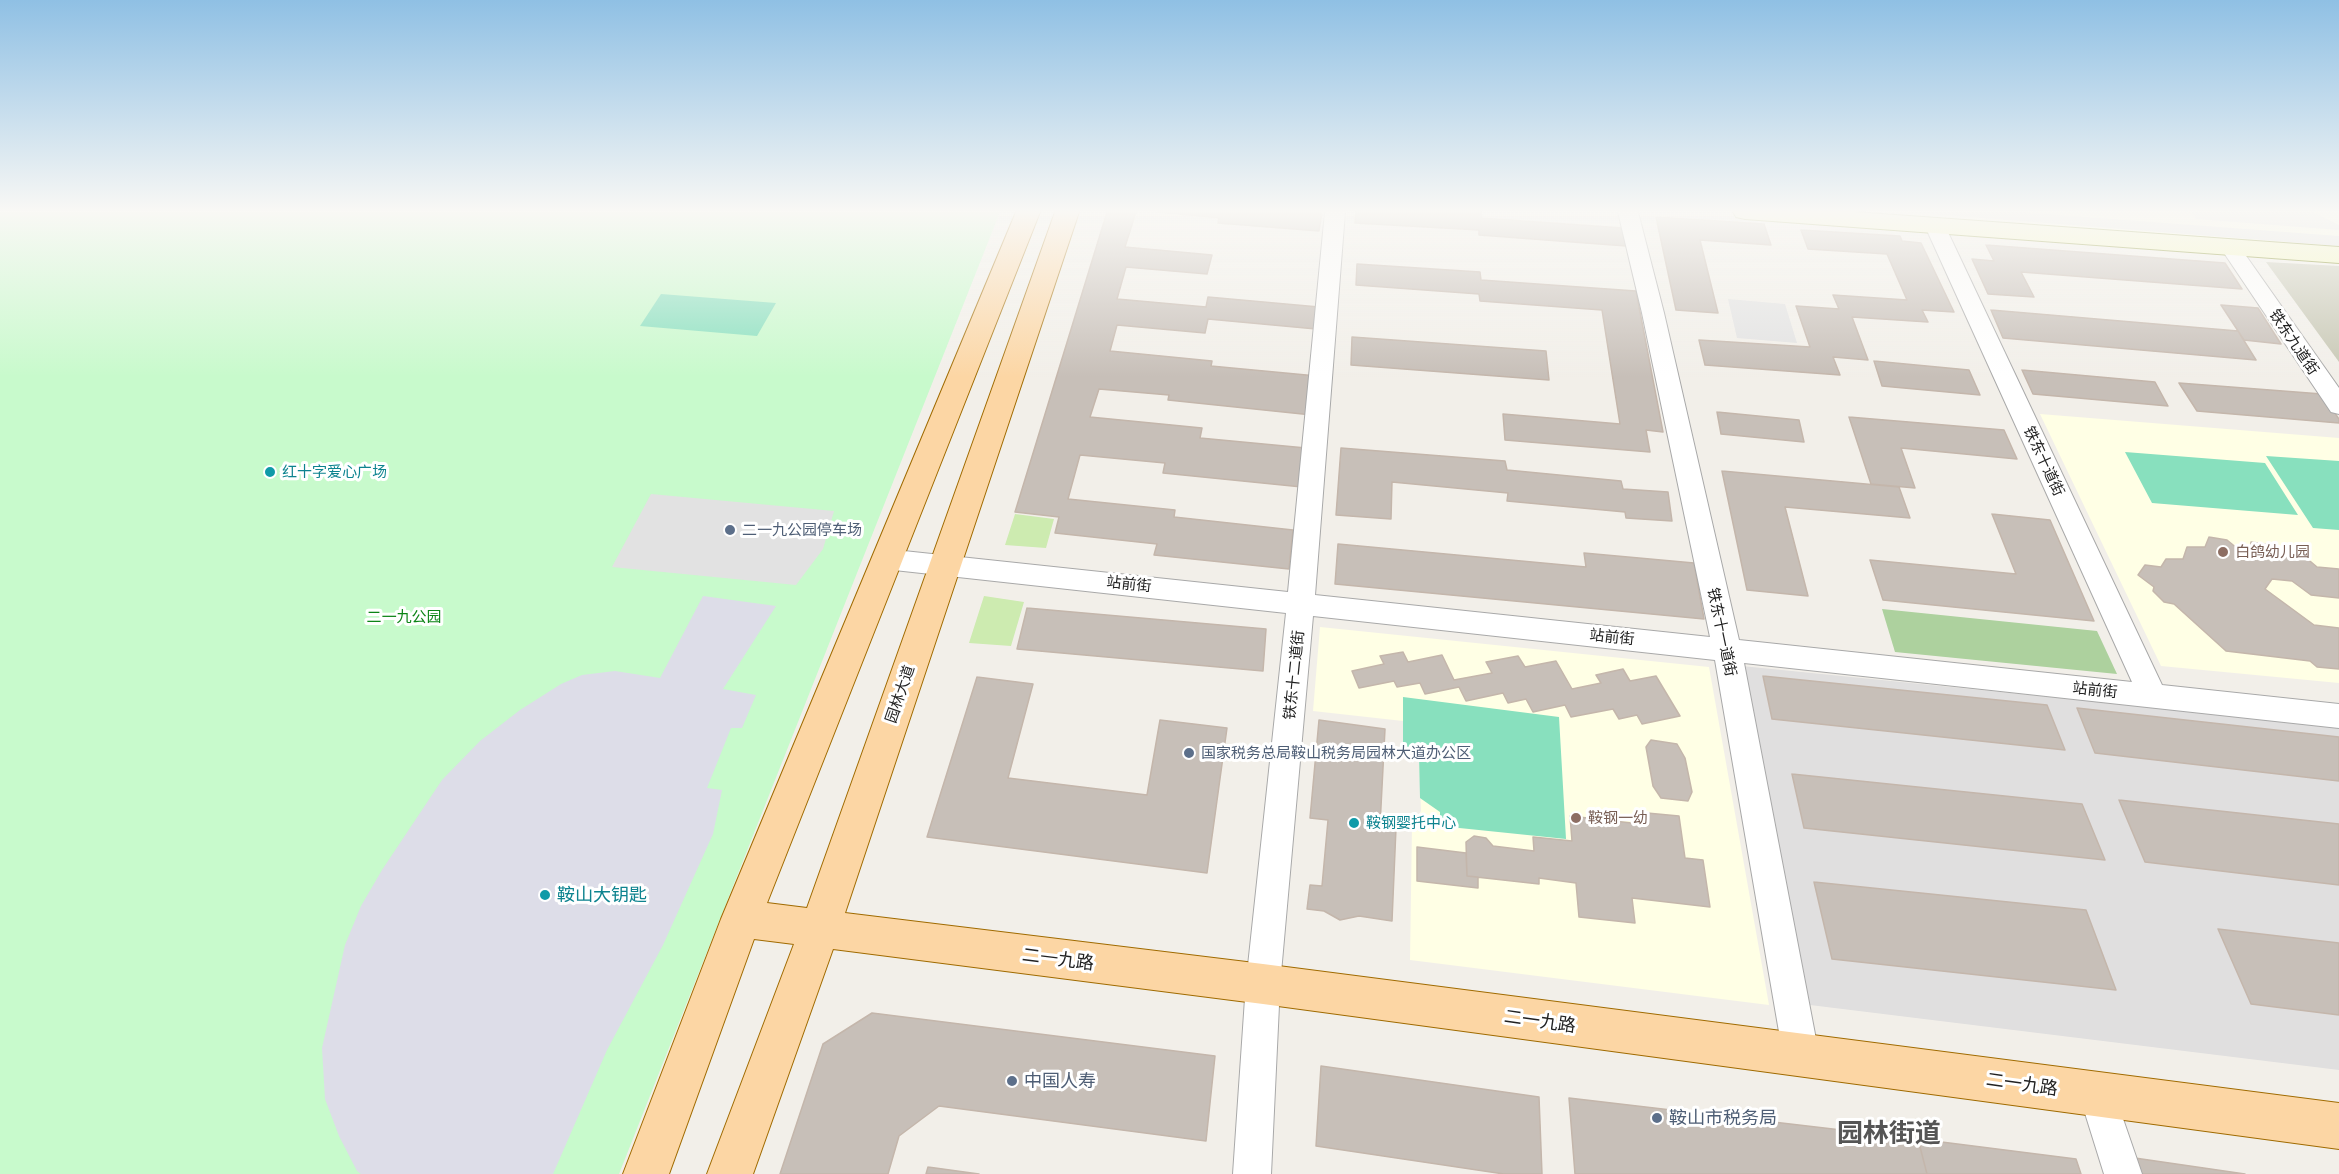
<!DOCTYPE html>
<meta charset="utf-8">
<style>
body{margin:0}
canvas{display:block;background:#f2efe9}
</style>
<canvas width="2339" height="1174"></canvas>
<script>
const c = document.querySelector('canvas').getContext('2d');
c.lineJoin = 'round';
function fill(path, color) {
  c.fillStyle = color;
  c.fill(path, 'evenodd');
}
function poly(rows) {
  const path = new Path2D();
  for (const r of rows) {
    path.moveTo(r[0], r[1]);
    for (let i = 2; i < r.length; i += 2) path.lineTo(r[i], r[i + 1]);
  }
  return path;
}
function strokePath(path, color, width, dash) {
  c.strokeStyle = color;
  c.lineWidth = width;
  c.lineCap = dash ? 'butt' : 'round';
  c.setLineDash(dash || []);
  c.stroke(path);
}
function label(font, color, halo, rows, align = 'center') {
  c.font = font + ' Barlow,"Noto Sans SC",sans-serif';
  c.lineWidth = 6;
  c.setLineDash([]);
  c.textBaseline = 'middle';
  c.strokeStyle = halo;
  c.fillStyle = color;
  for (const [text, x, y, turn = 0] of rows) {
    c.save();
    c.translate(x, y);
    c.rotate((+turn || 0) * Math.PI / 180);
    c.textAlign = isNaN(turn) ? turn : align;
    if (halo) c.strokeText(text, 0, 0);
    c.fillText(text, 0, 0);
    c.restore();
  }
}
fill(poly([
 [1742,666,2339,726,2339,1070,1810,1005]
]), '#e0dfdf');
fill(poly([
 [1877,212,2339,212,2339,246,1907,215],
 [2040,414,2339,438,2339,683,2161,666],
 [1320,627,1709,667,1769,1005,1410,960,1412,826,1421,811,1419,756,1403,750,1403,721,1313,711]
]), '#ffffe5');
fill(poly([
 [2266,262,2339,266,2339,362]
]), '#c7c7b4');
fill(poly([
 [1015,514,1054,519,1046,548,1005,545],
 [984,596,1024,602,1011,646,969,643]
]), '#cdebb0');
fill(poly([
 [1882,609,2097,631,2117,674,1895,652]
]), '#add19e');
fill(poly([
 [0,212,1000,212,619,1174,0,1174]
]), '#c8facc');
fill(poly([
 [661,294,776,303,757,336,640,326],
 [2125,452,2265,463,2298,515,2152,503],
 [2266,456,2339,461,2339,530,2313,528],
 [1403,697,1559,717,1566,839,1440,826,1440,812,1420,798,1419,756,1403,750]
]), '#88e0be');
fill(poly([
 [2019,212,2339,236,2339,246,1906,212],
 [2313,212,2339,225,2339,230,2196,219,2192,212],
 [1728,299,1785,304,1797,343,1737,338],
 [651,494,834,511,823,549,796,585,612,567]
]), '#e2e2e2');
fill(poly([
 [703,596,776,606,723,689,756,695,742,728,731,728,707,788,722,790,713,834,663,945,607,1050,553,1174,361,1174,357,1171,339,1136,325,1099,322,1048,345,945,361,906,382,870,442,780,480,741,520,710,561,684,582,675,615,671,660,678]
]), '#dddde8');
const building = poly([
 [1107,212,1136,212,1125,247,1212,255,1207,274,1126,267,1117,299,1206,307,1208,297,1319,307,1316,329,1208,319,1205,333,1117,325,1110,351,1212,361,1211,366,1317,376,1312,415,1168,400,1169,395,1099,389,1090,417,1202,428,1200,438,1306,448,1302,487,1163,473,1165,463,1080,455,1068,499,1175,510,1174,517,1293,530,1289,569,1154,555,1157,544,1055,533,1059,517,1015,512,1107,212],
 [1159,212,1322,212,1319,231,1218,223,1219,218,1159,212],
 [1356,212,1481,212,1482,218,1623,228,1626,246,1479,235,1479,230,1355,223,1356,212],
 [1656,217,1764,224,1771,245,1700,240,1718,313,1676,310,1656,217],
 [1801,230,1900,236,1902,241,1921,243,1954,312,1922,310,1928,322,1852,317,1868,360,1833,357,1840,375,1705,365,1699,340,1810,347,1796,306,1839,309,1833,295,1907,300,1887,254,1808,249,1801,230],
 [1986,245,2225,263,2242,289,2021,272,2034,297,1988,294,1972,259,1994,261,1986,245],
 [1357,264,1480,272,1481,280,1636,291,1663,432,1646,430,1650,452,1505,440,1503,414,1620,424,1602,310,1480,301,1479,294,1356,285,1357,264],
 [2221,305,2258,308,2281,344,2244,340,2221,305],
 [1991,310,2238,331,2256,360,2003,338,1991,310],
 [1352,337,1546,351,1549,380,1351,365,1352,337],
 [1874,361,1969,370,1980,395,1882,386,1874,361],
 [2022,370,2155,382,2168,406,2033,394,2022,370],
 [2179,383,2322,394,2339,419,2339,423,2197,411,2179,383],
 [1717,412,1799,420,1804,442,1721,434,1717,412],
 [1849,417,2004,430,2017,459,1901,448,1915,488,1871,484,1849,417],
 [1341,448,1505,461,1507,470,1621,481,1623,489,1668,492,1672,521,1626,518,1625,512,1507,501,1508,493,1392,482,1391,519,1336,515,1341,448],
 [1722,471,1899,487,1910,518,1785,507,1808,596,1747,590,1722,471],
 [1992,514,2050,520,2094,621,1883,600,1870,560,2016,574,1992,514],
 [2209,537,2227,540,2238,549,2250,550,2251,542,2273,545,2285,553,2304,556,2317,567,2339,569,2339,598,2311,595,2292,581,2272,579,2265,589,2314,625,2339,628,2339,669,2317,667,2310,661,2226,651,2174,604,2164,602,2153,591,2154,587,2138,575,2145,565,2161,567,2166,559,2183,559,2187,547,2205,547,2209,537],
 [1338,544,1586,567,1584,553,1694,563,1704,619,1335,584,1338,544],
 [1027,608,1266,629,1263,671,1017,649,1027,608],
 [1403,652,1408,662,1442,655,1454,680,1492,673,1486,662,1518,656,1525,667,1556,661,1572,689,1601,683,1596,675,1623,669,1630,681,1656,676,1680,716,1642,724,1637,715,1619,719,1613,709,1571,717,1565,705,1533,712,1526,699,1508,703,1503,693,1466,701,1459,687,1425,694,1420,683,1397,687,1394,681,1359,688,1352,671,1384,664,1380,656,1403,652],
 [1763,676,2047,705,2065,750,1772,719,1763,676],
 [977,677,1033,684,1008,778,1147,795,1160,720,1227,728,1207,873,927,837,977,677],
 [2077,708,2339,737,2339,781,2095,753,2077,708],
 [1319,720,1385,729,1380,826,1396,828,1392,921,1359,916,1340,920,1324,911,1307,909,1310,885,1322,886,1328,820,1310,818,1319,720],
 [1651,740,1677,744,1685,758,1692,792,1688,801,1661,798,1653,786,1646,747,1651,740],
 [1792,774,2082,804,2105,860,1804,828,1792,774],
 [2119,800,2339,824,2339,885,2145,862,2119,800],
 [1647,813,1679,816,1685,858,1703,860,1710,907,1632,898,1635,923,1579,917,1576,883,1539,878,1539,884,1467,876,1466,842,1474,836,1486,838,1493,846,1534,851,1533,837,1572,841,1570,816,1649,825,1647,813],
 [1417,847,1466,853,1467,876,1478,877,1478,888,1417,881,1417,847],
 [1814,882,2086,910,2116,990,1832,959,1814,882],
 [2218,929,2339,943,2339,1015,2251,1004,2218,929],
 [872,1013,1215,1056,1206,1141,939,1106,899,1136,888,1174,780,1174,823,1044,872,1013],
 [1321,1066,1539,1097,1542,1174,1504,1174,1316,1146,1321,1066],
 [1569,1098,1918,1139,1927,1174,1575,1174,1569,1098],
 [1918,1139,2076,1159,2081,1174,1927,1174,1918,1139],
 [2128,1157,2245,1174,2134,1174,2128,1157],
 [928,1167,979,1174,926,1174,928,1167]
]);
fill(building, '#c7bfb8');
strokePath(building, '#c4b6ab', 1.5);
const street = poly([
 [1325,212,1345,212,1315,595,1710,637,1642,313,1618,212,1638,212,1664,313,1739,640,2132,682,1925,226,1928,222,1935,220,1942,222,1945,226,2162,685,2339,704,2339,728,1744,663,1819,1055,1814,1068,1801,1073,1788,1068,1783,1055,1715,660,1313,616,1280,984,1271,1174,1233,1174,1246,984,1286,613,885,569,876,566,872,559,876,552,885,549,1288,592,1325,212],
 [2230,241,2237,243,2339,388,2339,414,2331,412,2220,247,2223,243,2230,241],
 [2097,1076,2110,1081,2142,1174,2104,1174,2079,1094,2084,1081,2097,1076]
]);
const secondary = poly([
 [1733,212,1854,212,2339,247,2339,263,1745,219,1736,217,1733,212]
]);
const primary = poly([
 [1016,212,1040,212,767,903,807,908,1055,212,1079,212,845,913,1263,964,2339,1103,2339,1149,1263,1004,833,949,753,1174,707,1174,794,944,754,939,669,1174,623,1174,721,919,1016,212]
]);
strokePath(street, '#a9a9a9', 2);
strokePath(secondary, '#707d05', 2);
strokePath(primary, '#a06b00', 2);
fill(street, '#fff');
fill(secondary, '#f7fabf');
fill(primary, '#fcd6a4');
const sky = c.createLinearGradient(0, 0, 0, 377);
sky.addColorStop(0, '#8fc0e4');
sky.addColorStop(0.56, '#f9f8f5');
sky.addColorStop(1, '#f9f8f500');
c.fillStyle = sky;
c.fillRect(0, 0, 2339, 377);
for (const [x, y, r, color] of [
 [270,472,6,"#0f9aa8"],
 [730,530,6,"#5c6f8a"],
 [2223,552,6,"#8d6e63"],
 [1189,753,6,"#5c6f8a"],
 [1576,818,6,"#8d6e63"],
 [1354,823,6,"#0f9aa8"],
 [545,895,6,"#0f9aa8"],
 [1012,1081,6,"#5c6f8a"],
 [1657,1118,6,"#5c6f8a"]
]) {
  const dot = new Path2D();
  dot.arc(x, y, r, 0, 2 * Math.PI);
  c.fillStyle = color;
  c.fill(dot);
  strokePath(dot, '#fff', 2);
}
label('15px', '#222', '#fff', [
 ["铁东九道街",2294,342,56],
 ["铁东十道街",2044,461,65],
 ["站前街",1129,584,6],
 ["铁东十一道街",1722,632,78],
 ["站前街",1612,637,6],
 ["铁东十二道街",1294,675,-84],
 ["站前街",2095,690,6],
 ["园林大道",900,694,-71]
]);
label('15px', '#0d838f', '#fff', [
 ["红十字爱心广场",282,472],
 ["鞍钢婴托中心",1366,823]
], 'left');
label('15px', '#4e5e75', '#fff', [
 ["二一九公园停车场",742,530],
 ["国家税务总局鞍山税务局园林大道办公区",1201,753]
], 'left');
label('15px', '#785e54', '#fff', [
 ["白鸽幼儿园",2235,552],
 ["鞍钢一幼",1588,818]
], 'left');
label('15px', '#0c8416', '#fff', [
 ["二一九公园",404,617]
]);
label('18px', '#0d838f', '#fff', [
 ["鞍山大钥匙",557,895]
], 'left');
label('18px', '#222', '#fff', [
 ["二一九路",1058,959,7],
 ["二一九路",1540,1021,8],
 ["二一九路",2022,1084,8]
]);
label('18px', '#4e5e75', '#fff', [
 ["中国人寿",1024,1081],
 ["鞍山市税务局",1669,1118]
], 'left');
label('bold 26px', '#555', '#fff', [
 ["园林街道",1889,1133]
]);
</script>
